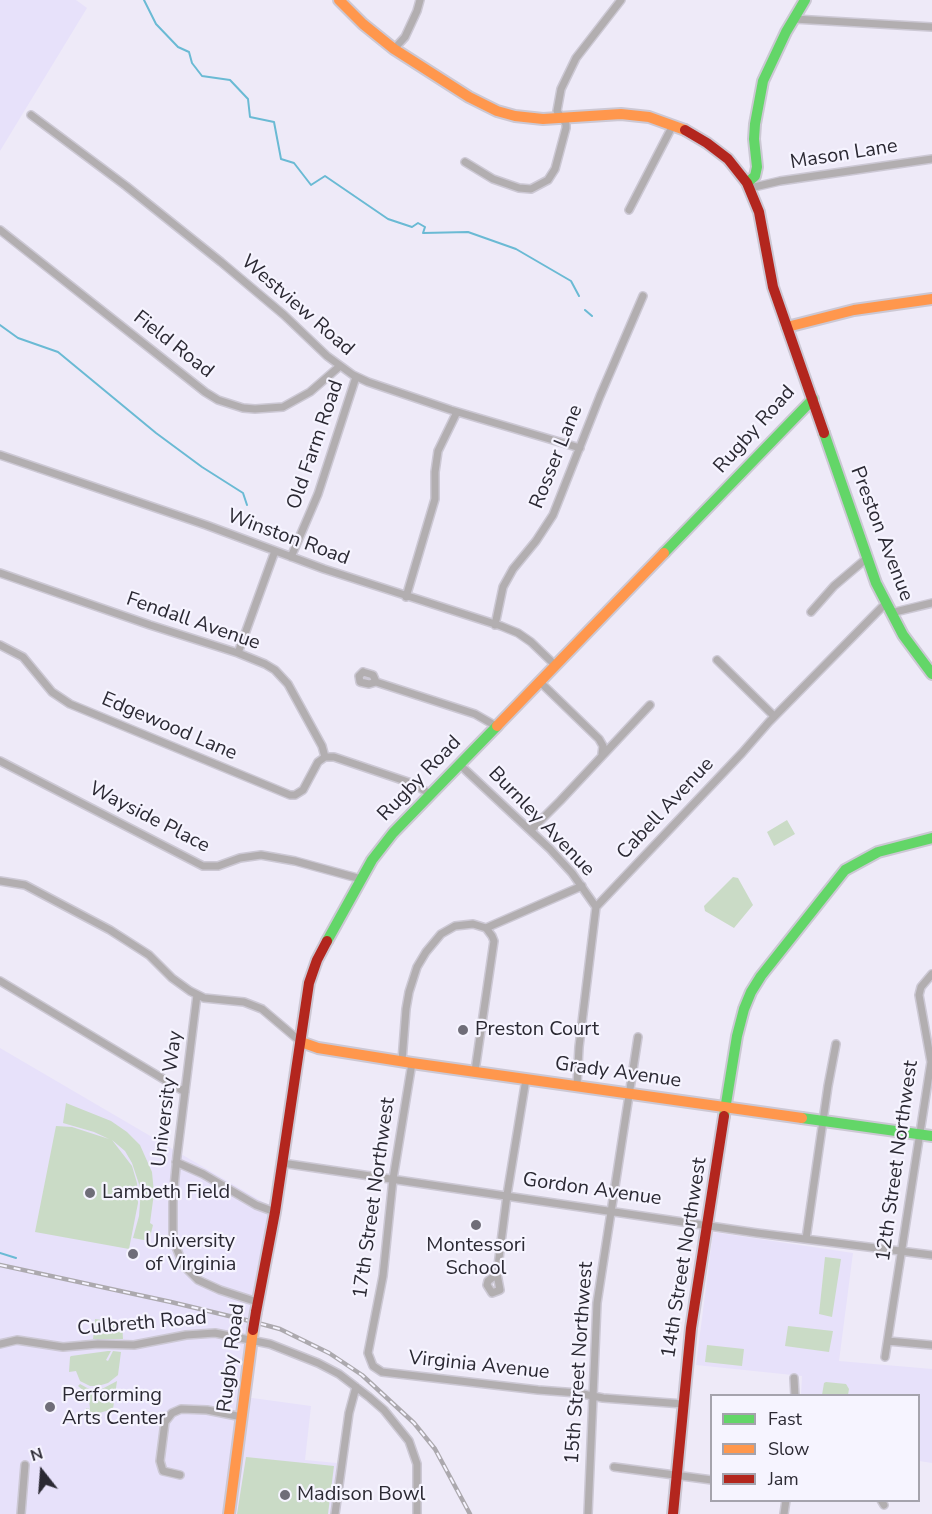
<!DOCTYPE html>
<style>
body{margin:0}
#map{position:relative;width:932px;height:1514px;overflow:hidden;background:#eeeaf8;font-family:"Nunito Sans",sans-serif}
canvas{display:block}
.legend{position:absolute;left:710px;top:1394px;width:210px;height:108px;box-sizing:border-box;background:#f6f4ff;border:2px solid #a5a3ad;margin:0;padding:8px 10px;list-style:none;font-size:18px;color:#2b2933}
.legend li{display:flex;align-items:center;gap:12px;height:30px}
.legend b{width:30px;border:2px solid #a5a3ad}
.north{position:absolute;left:12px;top:1442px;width:60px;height:60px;-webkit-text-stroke:4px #f6f4ff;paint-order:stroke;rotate:343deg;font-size:16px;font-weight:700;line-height:24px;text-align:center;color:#2b2933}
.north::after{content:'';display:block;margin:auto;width:21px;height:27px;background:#2b2933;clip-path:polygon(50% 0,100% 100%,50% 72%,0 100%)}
</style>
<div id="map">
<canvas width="932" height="1514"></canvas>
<ul class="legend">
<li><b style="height:8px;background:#63d668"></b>Fast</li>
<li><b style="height:8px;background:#ff974d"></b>Slow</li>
<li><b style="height:8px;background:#b3261e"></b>Jam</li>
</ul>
<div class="north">N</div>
</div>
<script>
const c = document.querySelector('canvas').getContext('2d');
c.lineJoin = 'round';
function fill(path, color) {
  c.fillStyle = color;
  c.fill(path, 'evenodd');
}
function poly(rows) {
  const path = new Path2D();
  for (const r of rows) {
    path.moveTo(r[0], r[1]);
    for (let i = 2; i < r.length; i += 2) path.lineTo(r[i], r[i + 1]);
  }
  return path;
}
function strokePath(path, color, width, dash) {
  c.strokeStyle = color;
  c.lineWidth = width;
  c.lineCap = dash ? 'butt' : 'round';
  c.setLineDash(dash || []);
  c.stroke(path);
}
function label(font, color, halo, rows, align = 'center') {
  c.font = font + ' "Nunito Sans",sans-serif';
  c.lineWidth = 4.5;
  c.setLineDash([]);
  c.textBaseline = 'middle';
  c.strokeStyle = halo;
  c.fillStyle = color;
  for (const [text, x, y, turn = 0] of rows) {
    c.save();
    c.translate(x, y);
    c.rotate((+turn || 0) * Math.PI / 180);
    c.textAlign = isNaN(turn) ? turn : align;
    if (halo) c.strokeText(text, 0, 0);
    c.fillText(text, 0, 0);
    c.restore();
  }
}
fill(poly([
 [0,0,76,0,87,8,0,151],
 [0,1048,275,1209,245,1397,311,1406,305,1460,337,1463,331,1514,0,1514],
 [713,1232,853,1253,839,1361,932,1369,932,1463,919,1461,918,1396,801,1395,802,1376,696,1365]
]), '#e7e1fa');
fill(poly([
 [787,820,795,834,774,846,767,832],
 [733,877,738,878,753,905,734,928,705,911,704,906],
 [66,1103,111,1121,127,1132,140,1145,152,1172,154,1193,150,1223,153,1225,149,1241,133,1238,139,1216,141,1190,132,1163,125,1151,112,1140,132,1166,137,1183,138,1203,129,1249,35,1232,56,1126,72,1127,109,1139,94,1132,63,1123],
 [825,1257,841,1259,832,1317,819,1314],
 [95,1319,122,1323,123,1339,93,1339],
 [788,1326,833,1331,829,1352,785,1346],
 [707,1345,744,1349,742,1366,705,1362],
 [108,1351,111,1351,106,1360,108,1361,113,1351,121,1352,118,1375,108,1383,98,1386,90,1386,80,1381,76,1371,69,1372,70,1357,71,1356],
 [117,1381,113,1409,85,1417,86,1408,90,1409,89,1400,85,1392,78,1386,80,1384,89,1389,100,1390],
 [826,1382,846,1384,849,1389,848,1395,822,1395,824,1383],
 [246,1457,334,1466,328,1514,237,1514]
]), '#cadbc6');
strokePath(poly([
 [144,0,156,24,178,47,189,52,192,63,202,76,230,80,248,99,250,117,274,122,281,159,294,163,311,185,325,176,388,219,412,227,418,223,425,227,423,233,468,232,516,249,571,281,579,296],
 [585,310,592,316],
 [0,325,18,338,58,352,156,433,202,467,243,493,247,505],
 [0,1253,16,1258]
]), '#6abad4', 2);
const street = poly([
 [794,19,932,27],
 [394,49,405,37,417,11,420,0],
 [31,115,126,186,221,262,284,315,327,356,353,375,368,382,451,410,580,448],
 [465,162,493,179,519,188,531,189,548,180,555,169,566,128,566,124,557,111,561,89,576,58,621,0],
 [750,188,780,181,932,159],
 [629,210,673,125],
 [0,230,205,392,218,400,243,408,255,409,283,407,310,392,340,366],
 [0,455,206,525,324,569,501,626,518,633,531,642,555,665],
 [291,557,318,494,356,377],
 [0,573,150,625,238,653,265,664,275,670,288,684,322,746,325,757],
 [406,597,435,499,435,472,438,451,457,412],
 [811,612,834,586,867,558],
 [891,613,932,603],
 [495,625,503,587,513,569,536,541,553,515,600,396,643,296],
 [0,645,23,657,52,692,70,704,290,795,295,795,303,790,318,762,325,757],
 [238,653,275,551],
 [717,660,774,716],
 [363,672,373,675,376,682,369,684,360,682,359,676,363,672],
 [539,681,599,739,603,746,602,754],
 [376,682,475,714,496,726],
 [325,757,334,757,414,784,430,794],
 [0,761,203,866,218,866,240,858,261,855,295,861,361,879],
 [459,764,550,849,572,873,596,907],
 [531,830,560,801,650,705],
 [0,881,25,885,110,930,149,955,172,978,190,991,204,998,244,1002,262,1009,301,1042],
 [486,928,582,886],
 [0,981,185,1092],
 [197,995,177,1156,173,1199,173,1239,183,1265,198,1280,220,1290,257,1302],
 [402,1061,406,1009,409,992,417,967,426,952,441,934,455,926,473,924,486,928,492,936,494,941,475,1071],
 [412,1063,393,1179,383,1276,368,1353,373,1366,382,1372,538,1390,578,1393,603,1398,683,1404],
 [577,1085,579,1047,596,907,742,753,769,722,886,603],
 [176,1162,203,1174,256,1205,275,1212],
 [282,1163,757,1233,932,1255],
 [806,1239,828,1086,836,1044],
 [497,1274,500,1290,492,1293,487,1285,488,1281,497,1274,507,1195,526,1079],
 [888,1341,932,1345],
 [0,1344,17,1340,63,1347,98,1344,134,1345,186,1335,215,1333,270,1344,318,1363,339,1374,369,1397,384,1410,409,1441,417,1464,417,1514],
 [885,1357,931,1062,919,995,921,987,932,974],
 [794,1378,795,1396],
 [614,1467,712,1480],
 [180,1475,163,1471,160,1461,165,1422,172,1413,181,1409,207,1410,242,1417],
 [881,1500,884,1505],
 [21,1514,25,1465],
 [335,1514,349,1413,356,1387],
 [588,1514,597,1303,638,1037],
 [784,1514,786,1500]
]);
const fast = poly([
 [747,183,755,176,757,167,754,139,755,124,763,81,786,32,805,0],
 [824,433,876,583,903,635,932,674],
 [664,553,813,399],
 [327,941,372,860,393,833,497,726],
 [724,1116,737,1036,744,1009,751,992,761,976,845,870,878,852,932,838],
 [802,1118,932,1136]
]);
const slow = poly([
 [339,0,363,24,394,49,469,97,497,111,515,116,543,119,621,114,649,117,685,130],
 [787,327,854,310,932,299],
 [497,726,664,553],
 [301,1042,318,1048,412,1063,802,1118],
 [229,1514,253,1330]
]);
const jam = poly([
 [685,130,707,143,728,159,747,183,759,212,773,287,824,433],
 [256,1312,275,1212,309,983,317,960,327,941],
 [673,1514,691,1328,724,1116]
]);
strokePath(street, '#ccc8d4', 10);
strokePath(fast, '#ccc8d4', 14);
strokePath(slow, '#ccc8d4', 14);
strokePath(jam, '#ccc8d4', 14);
strokePath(street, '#b2aeb0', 7);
strokePath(fast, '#63d668', 10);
strokePath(slow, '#ff974d', 10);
strokePath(jam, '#b3261e', 10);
const rail = poly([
 [0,1265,171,1302,254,1322,280,1329,329,1353,362,1375,414,1423,435,1449,470,1514]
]);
strokePath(rail, '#aca9ae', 4.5);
strokePath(rail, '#f6f4ff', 2, [7]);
const jamBridge = poly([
 [253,1330,256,1312]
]);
strokePath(jamBridge, '#ccc8d4', 14, []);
strokePath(jamBridge, '#b3261e', 10);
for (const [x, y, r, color] of [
 [463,1030,6,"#6f6d78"],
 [90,1193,6,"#6f6d78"],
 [476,1225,6,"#6f6d78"],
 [133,1254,6,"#6f6d78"],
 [50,1407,6,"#6f6d78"],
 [285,1495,6,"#6f6d78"]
]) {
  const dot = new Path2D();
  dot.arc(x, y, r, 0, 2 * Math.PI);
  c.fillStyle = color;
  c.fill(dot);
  strokePath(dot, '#f6f4ff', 2);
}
label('20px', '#2b2933', '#f6f4ff', [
 ["Mason Lane",844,155,-9],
 ["Westview Road",297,306,41],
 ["Field Road",173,345,38],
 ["Rugby Road",755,430,-48],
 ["Old Farm Road",316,445,-71],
 ["Rosser Lane",557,457,-68],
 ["Preston Avenue",881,534,69],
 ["Winston Road",288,538,20],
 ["Fendall Avenue",193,622,19],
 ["Edgewood Lane",169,727,23],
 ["Rugby Road",420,779,-46],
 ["Cabell Avenue",666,809,-47],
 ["Wayside Place",149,818,27],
 ["Burnley Avenue",541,822,46],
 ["Grady Avenue",618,1073,8],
 ["University Way",168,1099,-83],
 ["12th Street Northwest",898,1161,-82],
 ["Gordon Avenue",592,1190,8],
 ["17th Street Northwest",375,1198,-82],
 ["14th Street Northwest",685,1258,-81],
 ["Culbreth Road",142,1324,-5],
 ["Rugby Road",232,1358,-83],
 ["15th Street Northwest",580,1363,-86],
 ["Virginia Avenue",479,1366,6]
]);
label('20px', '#2b2933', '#f6f4ff', [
 ["Preston Court",475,1030],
 ["Lambeth Field",102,1193],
 ["University",145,1242],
 ["of Virginia",145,1265],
 ["Montessori",476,1246,"center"],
 ["School",476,1269,"center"],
 ["Performing",62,1396],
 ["Arts Center",62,1419],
 ["Madison Bowl",297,1495]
], 'left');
</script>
